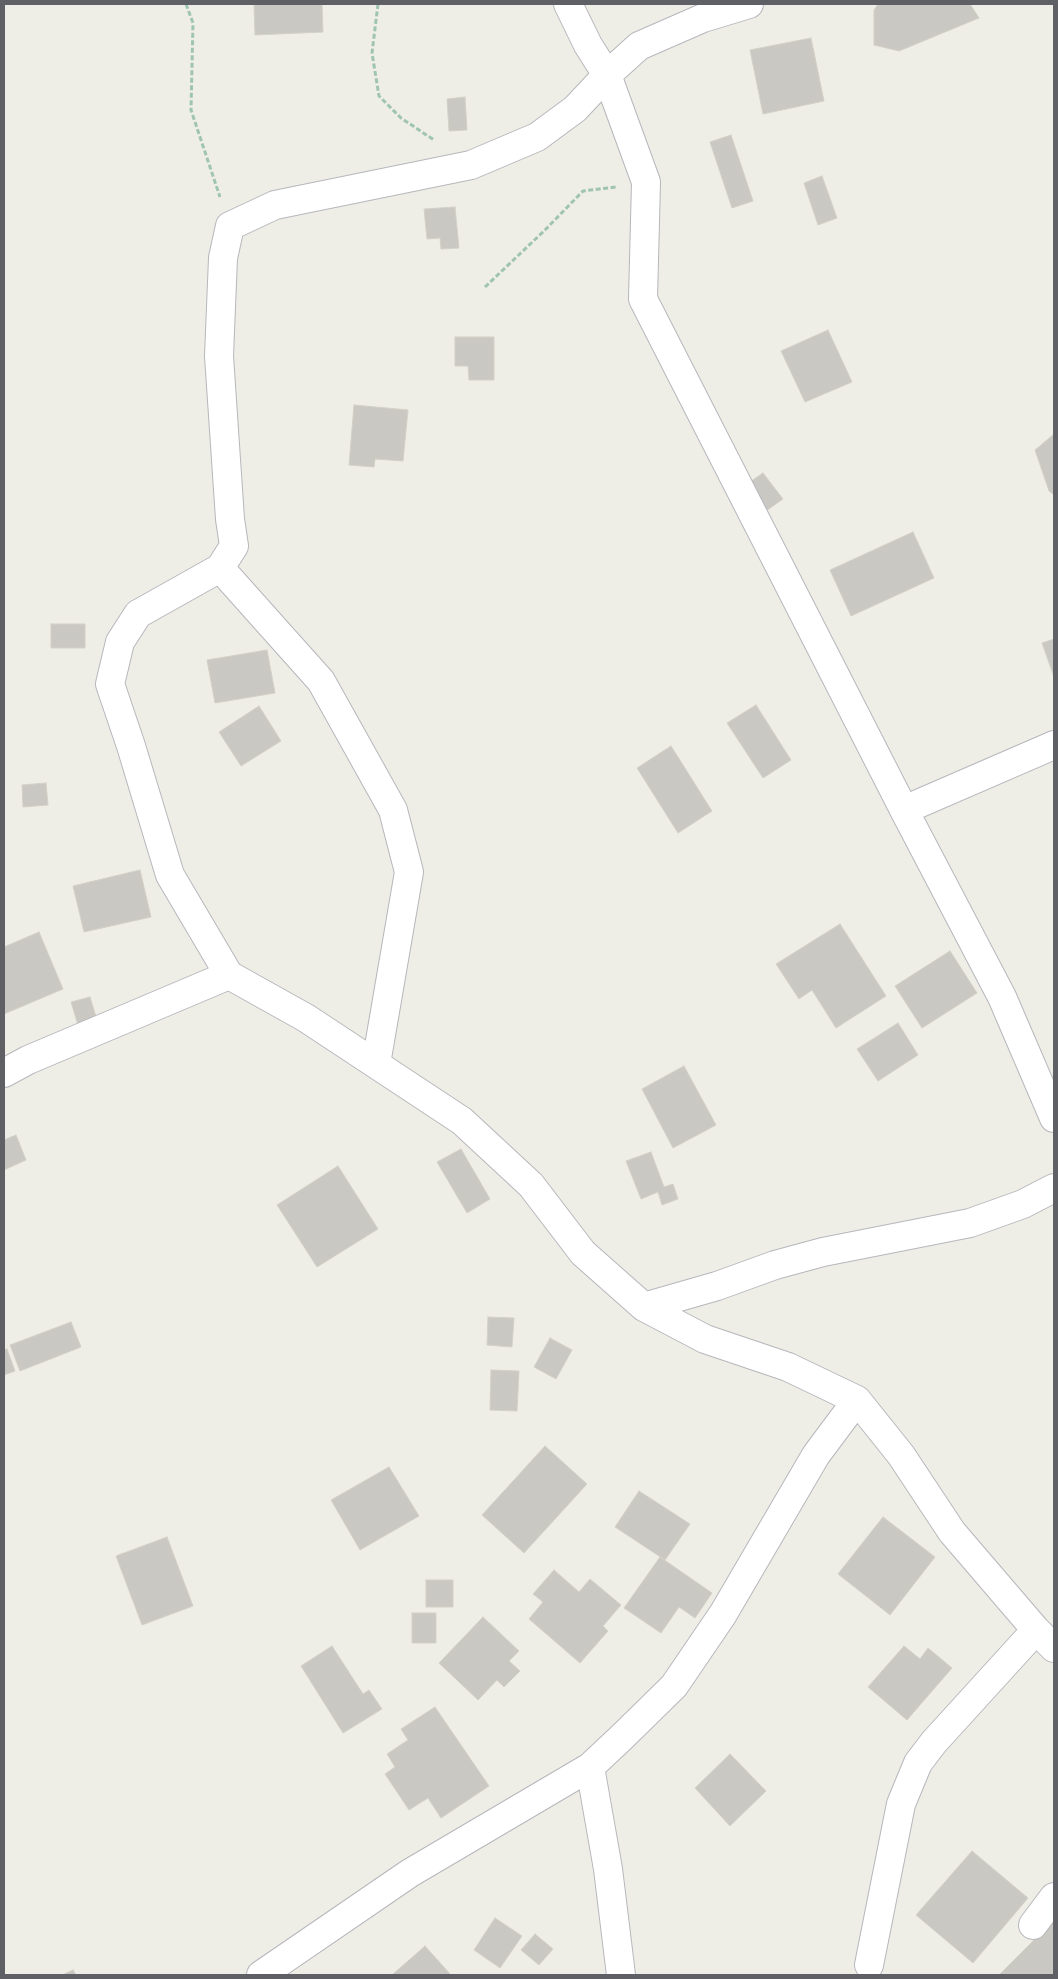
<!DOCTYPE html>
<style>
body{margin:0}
#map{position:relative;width:1058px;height:1979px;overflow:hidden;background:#efeee6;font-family:"DejaVu Sans",sans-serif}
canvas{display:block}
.frame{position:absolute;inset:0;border:5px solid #5e6065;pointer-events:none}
</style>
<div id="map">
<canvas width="1058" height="1979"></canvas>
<div class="frame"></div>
</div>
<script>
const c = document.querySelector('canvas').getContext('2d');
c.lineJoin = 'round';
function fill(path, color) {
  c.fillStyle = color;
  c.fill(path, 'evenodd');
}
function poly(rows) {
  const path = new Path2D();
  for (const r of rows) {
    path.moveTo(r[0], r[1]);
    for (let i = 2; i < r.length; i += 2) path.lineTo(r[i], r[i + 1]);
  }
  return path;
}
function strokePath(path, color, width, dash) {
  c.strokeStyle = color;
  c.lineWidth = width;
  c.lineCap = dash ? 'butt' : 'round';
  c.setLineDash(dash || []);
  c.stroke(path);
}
const building = poly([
 [254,4,322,4,323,32,255,35,254,4],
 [878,4,970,4,979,18,899,51,874,45,874,10,878,4],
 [811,38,824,101,763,114,750,50,811,38],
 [465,97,467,130,449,131,447,99,465,97],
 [731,135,753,201,732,208,710,142,731,135],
 [822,176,837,218,818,225,804,183,822,176],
 [455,207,459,248,441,249,440,238,427,239,424,209,455,207],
 [828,330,852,382,805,402,781,351,828,330],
 [455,337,494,337,494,380,469,380,468,366,455,366,455,337],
 [354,405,408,410,403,461,375,459,374,467,349,465,354,405],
 [1054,434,1054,495,1049,491,1035,450,1054,434],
 [763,473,783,499,766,511,747,484,763,473],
 [913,532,934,578,851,616,830,570,913,532],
 [51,624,85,624,85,648,51,648,51,624],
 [1054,639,1054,677,1042,643,1054,639],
 [267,650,275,693,215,703,207,660,267,650],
 [756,705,791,760,763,778,727,723,756,705],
 [259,706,281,741,241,766,219,732,259,706],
 [671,746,712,811,678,833,637,768,671,746],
 [46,783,48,805,23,807,22,785,46,783],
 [140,870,151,917,84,932,73,886,140,870],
 [840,924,886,996,836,1028,812,990,799,999,776,964,840,924],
 [39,932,63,989,4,1014,4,947,39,932],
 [950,951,977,993,922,1028,895,986,950,951],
 [90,997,97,1020,78,1025,71,1002,90,997],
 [898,1023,918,1055,878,1081,857,1049,898,1023],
 [684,1066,716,1125,673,1148,642,1089,684,1066],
 [16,1135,26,1160,4,1170,4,1140,16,1135],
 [461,1149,490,1199,467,1213,437,1162,461,1149],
 [651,1152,664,1187,673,1184,678,1199,662,1205,658,1192,641,1199,626,1161,651,1152],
 [338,1166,378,1229,317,1267,277,1205,338,1166],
 [488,1317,514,1318,512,1347,487,1345,488,1317],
 [71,1322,81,1347,20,1371,10,1345,71,1322],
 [550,1338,572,1350,556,1379,534,1367,550,1338],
 [7,1349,15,1371,4,1375,4,1350,7,1349],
 [491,1370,519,1371,517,1411,490,1410,491,1370],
 [545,1446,587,1484,524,1553,482,1515,545,1446],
 [389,1467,419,1516,360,1550,331,1500,389,1467],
 [639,1491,690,1524,665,1560,615,1527,639,1491],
 [883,1517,935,1557,890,1615,838,1574,883,1517],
 [167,1537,193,1606,142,1625,116,1556,167,1537],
 [660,1557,712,1593,695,1618,679,1607,661,1633,624,1608,660,1557],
 [554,1570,579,1592,590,1579,621,1605,603,1626,608,1631,580,1663,529,1619,543,1602,533,1594,554,1570],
 [426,1580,453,1580,453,1607,426,1607,426,1580],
 [412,1613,436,1613,436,1643,412,1643,412,1613],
 [483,1617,519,1651,509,1661,520,1671,504,1687,497,1680,478,1700,439,1663,483,1617],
 [332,1646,363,1694,369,1690,382,1709,343,1733,301,1666,332,1646],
 [904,1646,920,1659,928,1648,952,1668,907,1720,868,1687,904,1646],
 [435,1707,489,1786,441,1818,428,1798,409,1810,385,1774,395,1767,387,1754,408,1740,401,1729,435,1707],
 [730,1754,766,1791,730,1826,695,1788,730,1754],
 [972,1851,1028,1898,973,1963,916,1915,972,1851],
 [495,1918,522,1936,500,1968,474,1950,495,1918],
 [1054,1920,1054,1975,999,1975,1054,1920],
 [535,1934,553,1949,539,1965,521,1950,535,1934],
 [425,1946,451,1975,392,1975,425,1946],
 [73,1970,76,1975,62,1975,73,1970]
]);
fill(building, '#cac8c3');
strokePath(building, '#d3d1c5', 1);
const minor = poly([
 [568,4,588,45,607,75,575,109,537,137,471,165,275,205,230,226,223,258,219,356,230,519,234,546,220,568,138,614,120,642,110,684,131,746,170,875,229,975,306,1018,462,1121,531,1185,583,1253,644,1307,705,1339,788,1367,857,1400,901,1455,952,1532,1036,1630,1054,1648],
 [749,4,703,18,639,46,607,75,646,182,643,299,904,810,1002,997,1054,1118],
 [220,568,321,681,393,810,409,872,376,1064],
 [904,810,1054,745],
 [4,1073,28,1060,229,975],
 [644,1307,717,1286,775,1265,823,1252,970,1223,1023,1204,1054,1188],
 [590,1767,608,1869,621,1975],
 [1033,1925,1054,1897],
 [869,1965,901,1804,918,1763,934,1742,1036,1630],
 [261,1975,410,1873,590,1767,622,1737,674,1686,723,1614,816,1455,857,1400]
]);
strokePath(minor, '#b6b7bc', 30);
strokePath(poly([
 [186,4,193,23,191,110,220,197],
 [378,4,372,53,379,96,401,118,434,140],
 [485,287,545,230,583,191,616,187]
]), '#9fc4b0', 3, [5, 2.5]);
strokePath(minor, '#fff', 28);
</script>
